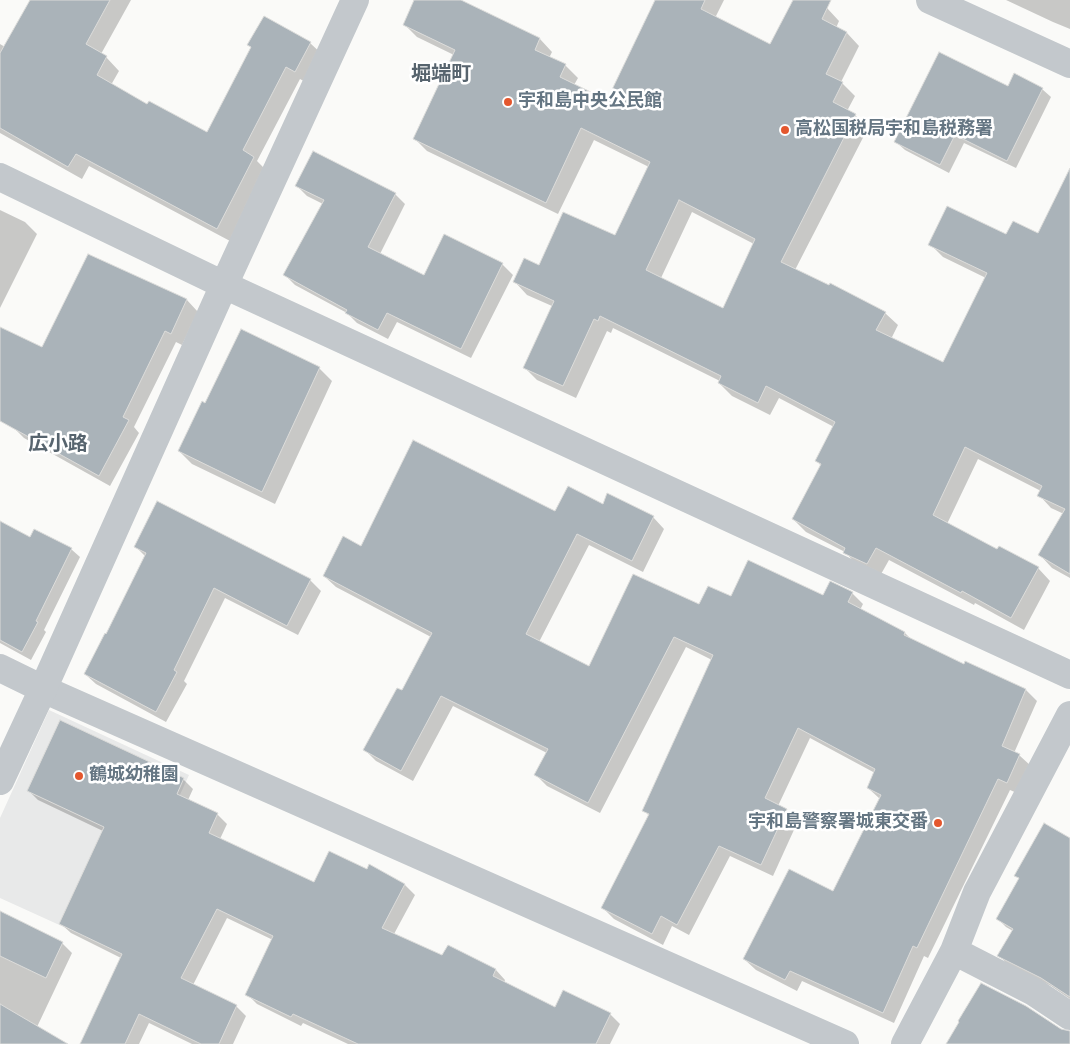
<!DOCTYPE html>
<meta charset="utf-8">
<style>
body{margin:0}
canvas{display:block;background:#fafaf8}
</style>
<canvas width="1070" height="1044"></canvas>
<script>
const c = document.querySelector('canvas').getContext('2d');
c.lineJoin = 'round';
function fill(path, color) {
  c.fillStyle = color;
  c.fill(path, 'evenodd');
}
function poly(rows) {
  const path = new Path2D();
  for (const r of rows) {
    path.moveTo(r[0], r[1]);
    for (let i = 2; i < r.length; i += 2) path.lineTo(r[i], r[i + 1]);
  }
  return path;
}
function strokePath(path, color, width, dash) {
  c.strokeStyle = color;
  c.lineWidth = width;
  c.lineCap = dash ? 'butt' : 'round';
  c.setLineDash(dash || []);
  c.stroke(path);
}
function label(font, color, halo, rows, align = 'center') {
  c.font = font + ' "Titillium Web","Noto Sans JP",sans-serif';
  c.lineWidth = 5;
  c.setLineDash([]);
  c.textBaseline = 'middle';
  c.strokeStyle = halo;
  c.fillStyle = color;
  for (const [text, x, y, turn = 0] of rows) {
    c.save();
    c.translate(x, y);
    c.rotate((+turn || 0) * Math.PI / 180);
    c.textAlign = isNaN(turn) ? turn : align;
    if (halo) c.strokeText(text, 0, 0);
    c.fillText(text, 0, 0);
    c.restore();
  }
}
fill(poly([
 [49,710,189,775,110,948,0,898,0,818]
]), '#e8e9e9');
fill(poly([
 [31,0,131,0,101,54,106,57,119,71,111,85,148,106,208,134,252,48,249,45,310,43,324,56,309,84,300,79,257,161,267,171,230,241,89,166,82,179,0,133,0,44,5,47],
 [416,0,458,0,540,39,552,52,549,58,565,65,578,78,574,85,608,101,657,0,724,0,715,18,771,46,794,0,810,0,827,8,839,21,836,28,847,33,859,46,841,82,855,96,847,111,855,115,868,128,795,270,885,313,898,325,891,339,944,364,986,278,943,257,930,244,1007,236,1039,235,1070,182,1070,578,1052,568,1040,555,1064,514,1051,508,1039,495,1041,491,978,459,947,524,998,550,1038,568,1050,581,1024,630,975,603,974,605,889,560,880,576,857,565,845,552,806,532,793,519,821,466,817,461,834,427,779,398,770,415,732,396,719,383,720,381,613,328,611,333,607,331,576,398,537,380,524,367,552,306,527,295,515,282,539,267,616,237,649,167,594,140,558,214,427,151,414,138,454,55,417,37,404,24],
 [692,212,754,244,724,310,661,278],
 [1006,0,1070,0,1070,29,1053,22],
 [1008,88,1042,89,1051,97,1016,168,964,143,949,173,905,150,896,142],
 [297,186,395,194,405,204,380,254,424,277,445,235,502,264,513,275,471,358,397,322,388,339,357,323,347,313,295,285,285,275,323,204,307,196],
 [0,210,25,222,37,234,0,308],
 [88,255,187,300,198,312,182,345,176,342,134,427,139,433,110,486,24,438,13,427,0,407,0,328,42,349],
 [319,368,332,381,275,504,192,464,179,451,206,405],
 [603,505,653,517,664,529,643,572,589,545,539,642,590,668,700,606,731,598,824,597,852,593,863,604,860,610,905,633,913,641,964,666,965,663,1026,690,1037,701,1014,753,1019,755,1031,766,1019,794,1010,790,928,958,924,956,894,1023,802,981,797,991,756,970,744,959,834,893,880,799,868,788,875,773,810,738,778,806,786,810,798,821,773,876,730,856,689,935,672,926,663,945,614,919,603,908,649,816,644,810,712,660,686,647,600,813,547,786,536,775,547,753,453,706,413,781,376,761,365,750,403,692,431,637,336,587,324,576,362,548,555,513],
 [0,522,31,538,71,549,80,557,44,630,46,632,31,660,0,643],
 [136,547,310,580,321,591,298,635,225,598,184,681,187,684,166,722,96,684,85,674,106,636,146,557],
 [183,779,193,789,188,800,217,814,227,824,220,839,314,884,367,871,370,866,405,885,415,895,394,934,443,957,496,970,505,980,504,983,556,1009,610,1014,620,1024,610,1044,348,1044,303,1023,301,1026,257,1004,247,994,273,940,227,918,193,985,236,1006,246,1016,233,1044,192,1044,149,1023,139,1044,81,1044,121,958,71,933,61,924,103,831,38,800,28,790],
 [1070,839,1070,999,1051,986,1007,964,999,955,1013,931,1006,927,998,919,1020,879,1016,875],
 [0,913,62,943,72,953,37,1027,65,1044,0,1044]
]), '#0003');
const building = poly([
 [30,0,110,0,86,44,107,56,97,75,147,104,149,101,207,132,251,47,247,45,264,16,311,42,295,72,286,67,243,150,254,157,217,229,76,154,68,167,0,128,0,53,30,0],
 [414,0,461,0,540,38,535,50,566,64,560,77,607,100,655,0,705,0,701,9,770,44,793,0,831,0,822,19,847,32,826,74,843,82,833,102,856,114,781,262,829,285,830,283,886,312,876,330,943,362,987,273,928,245,947,206,1006,234,1013,221,1038,233,1070,168,1070,574,1038,555,1065,509,1037,496,1042,486,965,447,933,515,997,549,999,546,1039,567,1011,618,962,591,961,593,876,548,867,564,843,553,845,548,792,519,821,464,815,461,835,422,766,386,758,403,718,383,721,376,600,316,598,321,594,319,563,386,523,368,554,301,513,282,524,258,539,265,563,212,615,235,650,162,581,128,546,203,413,139,455,50,403,25,414,0],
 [679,200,755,239,723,308,646,270,679,200],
 [939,52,1008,86,1014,73,1043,88,1007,161,955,135,940,165,894,142,939,52],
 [313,151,396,193,368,247,424,275,444,234,503,263,461,349,387,313,378,330,345,313,347,310,283,275,324,200,295,186,313,151],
 [88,254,187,299,171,334,165,331,123,417,129,420,99,476,0,421,0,327,42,347,88,254],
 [241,329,320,367,262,492,178,451,202,401,205,403,241,329],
 [413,440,555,511,568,486,603,504,607,493,654,516,632,561,577,534,526,634,589,666,633,574,699,604,708,586,731,596,748,560,823,595,830,581,853,592,848,602,905,632,904,635,964,664,965,661,1026,689,1002,746,1020,754,1007,783,998,779,917,948,913,946,883,1013,790,971,785,980,743,959,789,869,833,891,881,795,867,788,875,769,798,728,765,798,787,809,761,865,719,846,677,925,661,916,652,934,601,908,649,814,642,811,713,655,674,637,588,803,534,775,548,749,441,696,401,771,363,750,397,688,402,690,432,633,323,576,343,536,361,546,413,440],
 [157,501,311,579,287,626,214,588,174,670,177,672,156,712,84,674,105,633,106,634,146,553,134,547,157,501],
 [0,521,30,537,34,529,72,548,36,621,38,622,22,652,0,640,0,521],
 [60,720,184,778,177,794,218,813,209,833,314,882,329,851,367,869,369,864,405,884,382,928,442,955,448,945,496,969,493,976,555,1007,563,990,611,1013,596,1044,358,1044,293,1014,291,1017,245,995,273,936,217,909,181,978,237,1005,219,1044,201,1044,139,1014,125,1044,80,1044,122,954,59,924,104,827,27,791,60,720],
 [1044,823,1070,838,1070,997,1041,978,997,956,1013,929,996,919,1019,878,1014,876,1044,823],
 [0,911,63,942,46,978,0,956,0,911],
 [981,983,1026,1006,1061,1029,1070,1031,1070,1044,946,1044,959,1022,958,1021,981,983],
 [0,1004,68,1044,0,1044,0,1004]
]);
fill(building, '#aab3b9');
strokePath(building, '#dcdcda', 1);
strokePath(poly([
 [43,689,845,1044],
 [954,951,1034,992,1070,1016],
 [905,1044,954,951,977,892,986,875,1070,715]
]), '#c3c8cc', 28);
strokePath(poly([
 [930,0,1070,64],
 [0,177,224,285,1070,675],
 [0,668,43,689],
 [0,781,43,689,224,285,355,0]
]), '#c3c8cc', 28);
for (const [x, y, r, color] of [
 [508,102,5,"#e4572e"],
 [785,130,5,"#e4572e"],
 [79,776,5,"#e4572e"],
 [938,823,5,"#e4572e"]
]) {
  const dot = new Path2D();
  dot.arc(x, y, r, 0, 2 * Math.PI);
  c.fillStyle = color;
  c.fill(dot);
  strokePath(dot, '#fff', 2);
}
label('bold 18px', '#657683', '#fff', [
 ["宇和島中央公民館",518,102],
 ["高松国税局宇和島税務署",795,130],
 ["鶴城幼稚園",89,776],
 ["宇和島警察署城東交番",928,823,"right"]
], 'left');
label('bold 20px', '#57646e', '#fff', [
 ["堀端町",441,75],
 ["広小路",58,445]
]);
</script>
